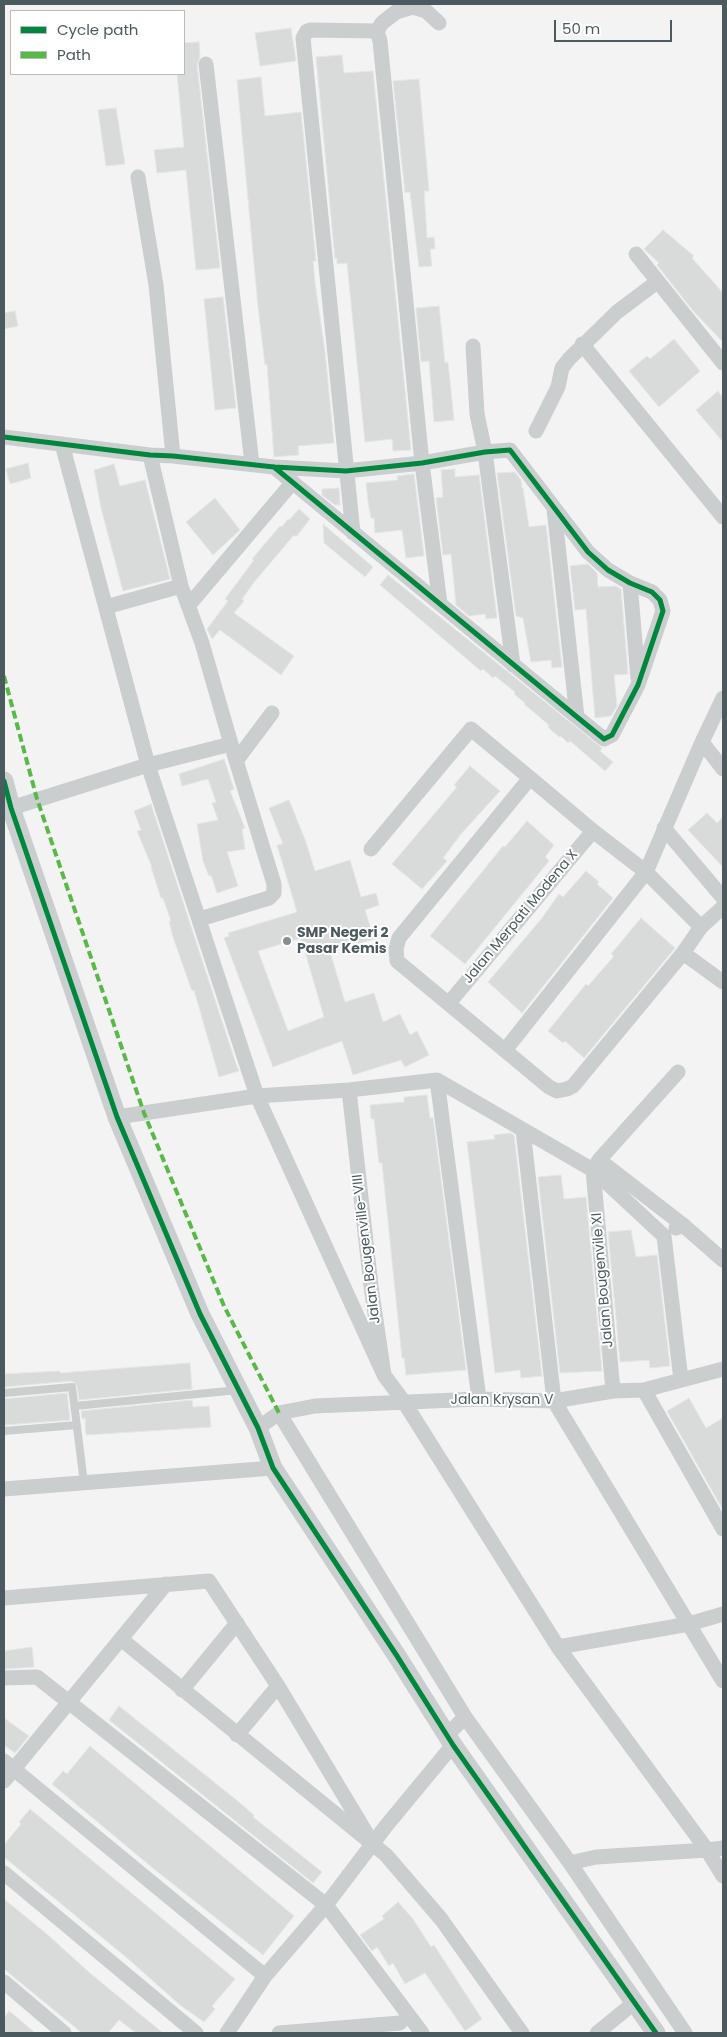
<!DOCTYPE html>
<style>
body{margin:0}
#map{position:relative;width:727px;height:2037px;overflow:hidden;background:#f3f3f3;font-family:Poppins,sans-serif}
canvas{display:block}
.frame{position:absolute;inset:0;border:5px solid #4b5a5e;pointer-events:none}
.legend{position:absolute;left:10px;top:10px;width:175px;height:65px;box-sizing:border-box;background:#fff;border:1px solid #b7bdbf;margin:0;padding:6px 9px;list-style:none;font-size:15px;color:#4b5a5e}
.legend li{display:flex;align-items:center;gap:10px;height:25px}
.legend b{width:25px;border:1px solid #b7bdbf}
.scale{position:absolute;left:554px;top:20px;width:118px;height:22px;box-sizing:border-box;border:2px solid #4b5a5e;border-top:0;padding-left:6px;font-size:15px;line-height:18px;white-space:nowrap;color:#4b5a5e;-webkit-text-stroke:4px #fff;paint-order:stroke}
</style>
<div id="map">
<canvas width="727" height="2037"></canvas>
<div class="frame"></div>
<ul class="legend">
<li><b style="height:6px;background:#00873e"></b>Cycle path</li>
<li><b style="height:6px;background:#58b947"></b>Path</li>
</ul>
<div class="scale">50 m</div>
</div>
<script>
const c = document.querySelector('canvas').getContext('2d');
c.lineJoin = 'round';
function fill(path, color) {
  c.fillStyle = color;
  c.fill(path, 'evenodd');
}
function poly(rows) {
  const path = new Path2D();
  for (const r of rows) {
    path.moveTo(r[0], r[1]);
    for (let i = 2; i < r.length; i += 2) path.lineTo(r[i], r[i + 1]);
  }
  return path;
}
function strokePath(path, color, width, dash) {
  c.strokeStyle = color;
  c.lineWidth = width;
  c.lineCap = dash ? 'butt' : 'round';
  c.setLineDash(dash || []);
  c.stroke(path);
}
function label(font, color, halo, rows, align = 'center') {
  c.font = font + ' Poppins,sans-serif';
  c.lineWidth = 4;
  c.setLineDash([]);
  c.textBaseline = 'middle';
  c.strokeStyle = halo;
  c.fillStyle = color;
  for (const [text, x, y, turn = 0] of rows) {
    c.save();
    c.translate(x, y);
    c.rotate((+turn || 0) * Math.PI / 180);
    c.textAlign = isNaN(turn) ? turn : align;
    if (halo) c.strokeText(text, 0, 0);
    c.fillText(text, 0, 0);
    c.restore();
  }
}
const building = poly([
 [291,28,296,61,260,66,255,33,291,28],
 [199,42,200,56,197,65,220,268,196,270,186,170,157,173,154,150,184,147,177,74,184,74,184,43,199,42],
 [342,55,344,73,373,71,411,450,393,451,392,439,365,442,347,263,337,264,337,258,335,259,316,57,342,55],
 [261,77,265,116,301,112,316,261,313,261,315,283,325,352,334,443,298,446,299,455,274,457,267,364,265,365,258,307,237,80,261,77],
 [419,79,429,191,424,191,427,238,434,237,435,249,430,249,432,266,419,267,410,192,405,193,393,81,419,79],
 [116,108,125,164,106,166,98,110,116,108],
 [663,230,694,256,692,258,723,293,723,342,694,312,657,265,659,263,644,249,663,230],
 [223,297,236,408,215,410,204,299,223,297],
 [439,306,445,363,448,362,454,420,434,422,429,361,421,362,416,308,439,306],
 [15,311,18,326,4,329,4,313,15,311],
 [674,339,700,371,659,407,629,371,647,356,650,359,674,339],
 [718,391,723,398,723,442,696,410,718,391],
 [28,463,31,478,10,484,6,469,28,463],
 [114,464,120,486,145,480,170,579,123,591,101,508,94,470,114,464],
 [455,469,455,477,479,475,497,618,486,619,485,614,469,616,456,605,451,554,443,555,436,498,443,497,441,470,455,469],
 [515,472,521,480,522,488,523,488,529,527,546,525,562,667,552,668,551,660,531,662,523,618,516,616,497,473,515,472],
 [414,474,424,556,406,558,402,530,375,533,374,518,371,518,368,502,366,483,398,480,397,476,414,474],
 [339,488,340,505,335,505,322,495,322,489,339,488],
 [215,498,240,530,213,555,186,522,215,498],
 [299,509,310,519,296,537,294,535,255,581,242,599,244,601,234,613,294,656,281,675,220,630,212,639,207,629,228,601,225,599,254,560,252,559,280,526,282,527,288,519,289,520,299,509],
 [323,524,373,567,365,577,324,543,323,524],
 [588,564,597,573,598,587,616,586,621,589,628,674,614,675,617,706,611,716,595,718,586,609,575,610,570,566,588,564],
 [388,575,602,748,600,751,613,762,605,771,570,741,568,743,561,736,559,737,548,727,549,725,524,704,525,703,514,694,515,692,495,676,493,678,483,669,481,671,380,585,388,575],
 [224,759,234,789,230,791,245,828,242,829,245,849,227,852,238,886,217,893,211,875,209,876,203,861,197,824,218,820,212,803,216,802,208,779,182,786,179,774,224,759],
 [470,766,500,791,461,834,443,858,447,861,422,889,392,864,457,787,454,785,470,766],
 [289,800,306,842,315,871,350,860,361,897,376,893,379,905,365,910,374,939,330,952,345,1002,374,993,383,1022,400,1014,410,1035,417,1031,429,1055,405,1067,401,1060,353,1075,342,1041,273,1067,224,938,229,936,228,933,297,912,277,845,283,844,269,808,289,800],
 [301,938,324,1017,288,1031,258,951,301,938],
 [151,804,236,1064,239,1071,219,1077,194,990,192,991,173,937,169,921,171,921,163,898,161,898,151,867,152,867,137,831,141,830,134,811,151,804],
 [707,813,717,823,723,817,723,867,688,830,707,813],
 [527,821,554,845,545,857,549,861,465,964,430,936,503,846,505,847,527,821],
 [586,871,599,882,597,884,613,898,522,1013,488,982,542,918,559,894,563,897,586,871],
 [641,918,675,948,584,1058,565,1041,563,1043,548,1031,586,984,588,986,614,956,611,954,641,918],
 [427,1095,430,1118,433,1118,466,1370,406,1375,404,1358,402,1358,382,1163,379,1163,374,1119,371,1119,370,1105,404,1102,404,1097,427,1095],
 [510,1133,514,1135,542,1376,521,1378,520,1370,495,1373,467,1142,495,1139,494,1135,510,1133],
 [561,1175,564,1199,586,1197,602,1371,560,1373,538,1177,561,1175],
 [631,1230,636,1257,657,1255,670,1366,650,1368,649,1360,620,1362,608,1232,631,1230],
 [190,1363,192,1389,79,1400,77,1386,72,1381,4,1387,4,1374,60,1371,60,1373,190,1363],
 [67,1393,70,1420,4,1425,4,1399,67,1393],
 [689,1398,706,1428,723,1418,723,1510,667,1411,689,1398],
 [192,1400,193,1407,209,1406,211,1427,86,1435,85,1418,82,1419,81,1411,192,1400],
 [32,1647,34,1667,4,1669,4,1651,32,1647],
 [119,1706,234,1798,254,1815,253,1817,322,1872,313,1883,109,1720,119,1706],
 [4,1718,29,1736,15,1753,4,1745,4,1718],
 [90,1746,294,1916,263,1955,154,1869,52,1784,63,1771,67,1774,90,1746],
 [30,1809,235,1979,212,2006,215,2009,204,2022,180,2005,126,1957,4,1857,4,1845,21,1824,19,1822,30,1809],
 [4,1899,48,1935,91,1974,163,2033,136,2033,119,2020,108,2033,82,2033,4,1969,4,1899],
 [398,1902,413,1919,431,1947,434,1945,482,2019,465,2031,425,1973,405,1984,393,1963,389,1966,377,1947,372,1951,360,1935,384,1919,382,1916,398,1902],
 [9,2011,19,2019,35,2033,4,2033,4,2018,9,2011]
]);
fill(building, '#d9dbdb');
strokePath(building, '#e4e5e5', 1);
strokePath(poly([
 [4,1393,72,1387,84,1483],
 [75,1406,238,1390],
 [4,1431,77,1425]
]), '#cbcece', 8);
strokePath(poly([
 [377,31,382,23,396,12,413,7,426,11,439,23],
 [206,64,252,464],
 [138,177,156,285,173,456],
 [636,254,723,363],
 [582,344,723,517],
 [473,346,477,414,485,452,513,665],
 [536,431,558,387,562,368,569,359,617,312,657,282],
 [4,437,150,455,173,456,274,467,346,471,422,463,485,452,510,450,588,552,608,570,630,583,652,592,660,600,663,611,638,685,612,735,604,739,577,717,274,467],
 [62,444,148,765,257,1096,384,1375],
 [150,455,181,586,202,643,231,744,274,884,274,893,269,898,200,919],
 [554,509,577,717],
 [353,533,303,38,307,31,310,30,377,31,380,41,422,463,440,604],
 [630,583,638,678],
 [189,605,292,483],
 [106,607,181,586],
 [702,742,723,769],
 [236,761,272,713],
 [11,808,148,765,231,744],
 [664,828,723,898],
 [371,849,471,729,530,778],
 [701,927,646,872,593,831,530,778,399,938,396,949,397,961,549,1087,557,1091,567,1089,573,1086,683,953,701,927,723,907],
 [683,953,723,982],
 [449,1003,593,831],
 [506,1049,646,872,702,742,723,698],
 [437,1080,479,1399],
 [349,1090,371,1286,384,1375,404,1402,558,1647,707,1850,723,1876],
 [117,1117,257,1096,349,1090,437,1080,593,1170,664,1236],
 [523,1130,554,1401,723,1681],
 [599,1160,683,1225],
 [593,1170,613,1391],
 [593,1170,599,1160,678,1072],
 [676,1228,683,1225,723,1260],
 [664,1236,681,1380],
 [644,1390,723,1529],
 [279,1413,465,1717,570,1863,685,2033],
 [258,1428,279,1413,315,1406,479,1399,554,1401,613,1391,644,1390,723,1369],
 [4,1489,273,1468],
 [4,1598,209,1581,278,1686,367,1834],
 [121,1639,386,1855,441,1919,522,2033],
 [558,1647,689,1624,723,1614],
 [4,1678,37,1677,326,1905,422,2033],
 [182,1690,237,1623],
 [237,1735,278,1686],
 [447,1735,465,1717],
 [4,1761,265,1976],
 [4,1781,166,1584],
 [570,1863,596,1857,707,1850,723,1848],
 [4,1873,196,2033],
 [4,1982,64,2033],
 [227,2033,265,1976,326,1905,386,1826,453,1745],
 [279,2033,400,2023],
 [597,2033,635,2002]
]), '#cbcece', 15);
strokePath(poly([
 [4,781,11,808,117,1117,200,1314,258,1428,273,1468,397,1656,453,1745,656,2033]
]), '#cbcece', 19);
strokePath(poly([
 [4,676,37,799,144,1113,224,1306,279,1413]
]), '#58b947', 4, [8, 4]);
strokePath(poly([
 [4,437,150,455,173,456,274,467,346,471,422,463,485,452,510,450,588,552,608,570,630,583,652,592,660,600,663,611,638,685,612,735,604,739,577,717,274,467],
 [4,781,11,808,117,1117,200,1314,258,1428,273,1468,397,1656,453,1745,656,2033]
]), '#00873e', 5);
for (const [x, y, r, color] of [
 [287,941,5,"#869092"]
]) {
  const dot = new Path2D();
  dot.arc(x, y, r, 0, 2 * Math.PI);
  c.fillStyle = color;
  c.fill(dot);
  strokePath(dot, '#fff', 2);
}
label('14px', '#4b5a5e', '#fff', [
 ["Jalan Merpati Modena X",521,917,-50],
 ["Jalan Bougenville-VIII",367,1249,-97],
 ["Jalan Bougenvile XI",603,1280,-95],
 ["Jalan Krysan V",502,1400]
]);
label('bold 14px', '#4b5a5e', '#fff', [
 ["SMP Negeri 2",297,933],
 ["Pasar Kemis",297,949]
], 'left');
</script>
